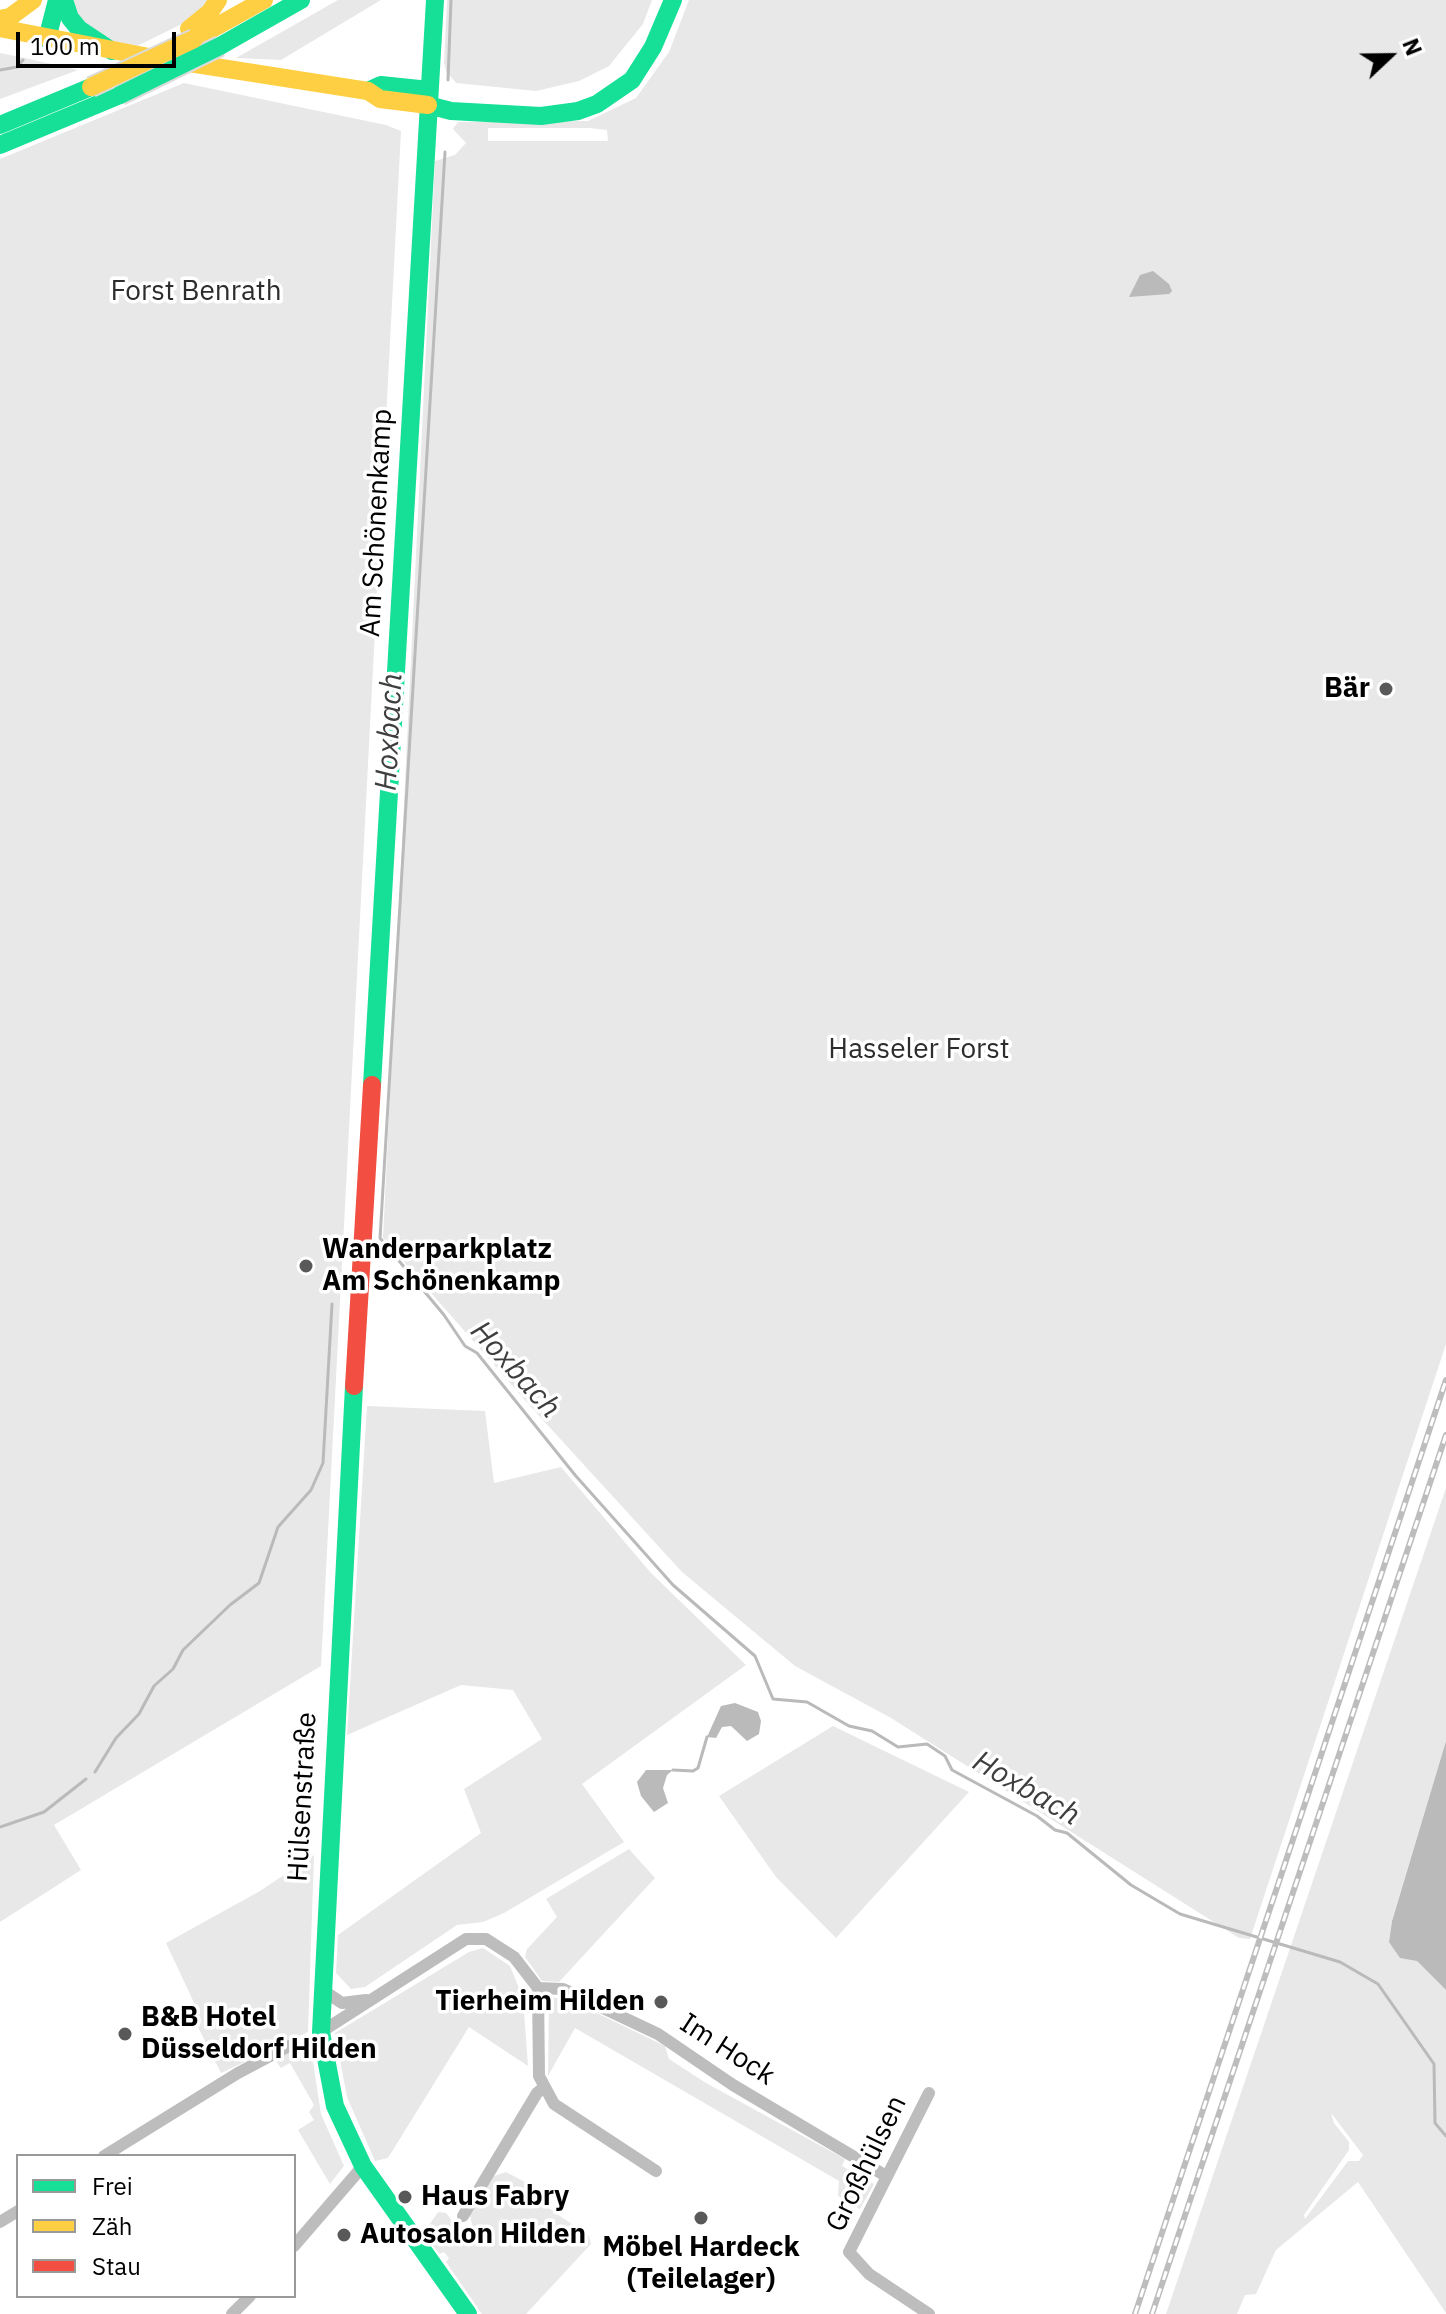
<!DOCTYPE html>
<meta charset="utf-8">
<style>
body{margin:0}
#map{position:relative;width:1446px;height:2314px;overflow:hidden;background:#fff;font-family:"IBM Plex Sans",sans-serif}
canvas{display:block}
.legend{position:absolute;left:16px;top:2154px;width:280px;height:144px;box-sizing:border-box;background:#fff;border:2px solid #999;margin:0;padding:10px 14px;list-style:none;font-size:24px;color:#000}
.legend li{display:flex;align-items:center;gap:16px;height:40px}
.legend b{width:40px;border:2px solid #999}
.north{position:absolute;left:1350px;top:16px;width:80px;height:80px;-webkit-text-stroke:6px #fff;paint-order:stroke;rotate:68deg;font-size:22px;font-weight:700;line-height:32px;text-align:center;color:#000}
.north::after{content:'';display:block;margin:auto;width:28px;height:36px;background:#000;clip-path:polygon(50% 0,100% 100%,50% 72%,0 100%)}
.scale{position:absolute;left:16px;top:32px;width:160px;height:36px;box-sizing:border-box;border:4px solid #000;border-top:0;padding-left:10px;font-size:24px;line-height:28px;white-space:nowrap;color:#000;-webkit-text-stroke:6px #fff;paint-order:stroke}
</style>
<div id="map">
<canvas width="1446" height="2314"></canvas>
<ul class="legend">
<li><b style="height:10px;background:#16e098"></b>Frei</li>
<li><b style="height:10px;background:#ffcf43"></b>Zäh</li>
<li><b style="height:10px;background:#f24e42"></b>Stau</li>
</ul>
<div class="north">N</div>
<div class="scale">100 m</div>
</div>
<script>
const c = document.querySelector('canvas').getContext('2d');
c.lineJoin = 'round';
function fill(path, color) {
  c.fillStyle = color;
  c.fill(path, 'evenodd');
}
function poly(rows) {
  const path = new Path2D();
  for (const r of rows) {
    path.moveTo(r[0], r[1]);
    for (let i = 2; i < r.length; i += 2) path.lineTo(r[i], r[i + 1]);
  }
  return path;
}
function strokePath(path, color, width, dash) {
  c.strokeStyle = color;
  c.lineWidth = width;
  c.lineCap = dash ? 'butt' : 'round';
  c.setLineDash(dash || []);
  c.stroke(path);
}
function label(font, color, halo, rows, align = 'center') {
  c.font = font + ' "IBM Plex Sans",sans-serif';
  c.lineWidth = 7;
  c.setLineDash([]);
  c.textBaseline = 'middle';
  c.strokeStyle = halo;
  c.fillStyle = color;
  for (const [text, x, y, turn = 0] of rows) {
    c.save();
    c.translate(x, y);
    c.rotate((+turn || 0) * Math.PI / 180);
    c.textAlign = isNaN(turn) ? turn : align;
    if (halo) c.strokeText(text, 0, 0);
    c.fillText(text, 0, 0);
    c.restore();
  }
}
fill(poly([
 [67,0,209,0,194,18,133,48,92,36],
 [338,0,381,0,281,60,236,58],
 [447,0,652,0,643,24,609,66,579,81,536,91,456,83,446,71,444,63],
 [689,0,1446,0,1446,1344,1250,1939,1239,1938,891,1718,795,1666,682,1572,531,1407,383,1238,435,161,455,155,466,143,453,129,458,122,588,121,636,98,669,52],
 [488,128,589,128,607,130,608,141,488,141],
 [0,53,25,58,78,70,0,99],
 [184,83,386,125,401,131,321,1666,54,1825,81,1870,0,1922,0,159],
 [367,1406,485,1411,494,1483,561,1467,651,1573,746,1665,582,1784,624,1842,504,1913,483,1922,457,1925,365,1987,351,1989,336,1973,338,1935,481,1833,464,1789,542,1739,513,1690,461,1685,347,1735],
 [1446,1488,1446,1741,1392,1920,1389,1942,1417,1961,1446,1990,1446,2313,1358,2182,1276,2250,1256,2294,1245,2295,1237,2314,1166,2314],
 [1331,2113,1363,2155,1359,2161,1348,2161,1305,2219,1304,2215,1349,2150,1349,2142,1334,2123],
 [833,1726,969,1792,836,1938,776,1877,719,1796],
 [629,1849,655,1878,559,1982,542,1981,525,1957,527,1949,557,1917,546,1899],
 [314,1855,308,2032,221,2073,191,2013,197,2009,166,1943,260,1891],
 [483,1948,510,1966,523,1998,528,2066,469,2027,388,2158,375,2161,347,2097,335,2033,469,1952],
 [549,1997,570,2000,665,2046,669,2059,706,2083,845,2159,842,2166,874,2184,860,2209,838,2196,839,2181,575,2028,548,2076],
 [306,2041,310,2042,321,2114,344,2166,330,2184,298,2130,314,2120,309,2112,314,2105,290,2063,281,2068,275,2060],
 [506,2172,544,2192,547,2207,589,2236,591,2244,526,2314,482,2314,446,2262,449,2258,444,2252,440,2254,423,2234,438,2212,446,2213,468,2242,474,2232,470,2216,494,2176]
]), '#e8e8e8');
fill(poly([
 [1153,271,1169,284,1172,291,1169,294,1129,297,1140,275],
 [735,1703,758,1712,761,1721,759,1734,747,1741,731,1726,722,1727,716,1738,707,1737,721,1706],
 [1446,1741,1446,1990,1417,1961,1400,1958,1389,1942,1392,1921],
 [646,1770,673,1770,667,1775,663,1788,668,1803,654,1812,641,1796,637,1782]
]), '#bababa');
strokePath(poly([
 [0,70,17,67,23,60],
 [448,80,451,0],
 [445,152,380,1238,444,1315,465,1346,477,1353,575,1475,673,1585,755,1656,773,1699,807,1702,849,1726,872,1731,898,1747,927,1744,945,1756,952,1770,1037,1816,1055,1830,1067,1833,1131,1885,1180,1914,1340,1962,1378,1984,1434,2064,1435,2123,1446,2136],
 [673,1770,693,1771,698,1768,707,1737],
 [95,1772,116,1738,139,1714,154,1686,173,1669,183,1650,230,1605,259,1583,278,1527,311,1490,323,1463,332,1304],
 [0,1827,44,1812,86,1779]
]), '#bababa', 3);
strokePath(poly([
 [538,1988,563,1989,658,2034,733,2085,881,2173],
 [321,1989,342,2003,366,2000],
 [321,2032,466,1939,486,1939,514,1957,538,1988,539,2076,554,2104,656,2171],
 [929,2093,849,2252,869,2274,929,2314],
 [104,2156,238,2073,289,2046],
 [463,2216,537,2093,543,2088],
 [0,2222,18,2211],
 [294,2246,363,2166],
 [232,2314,250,2296]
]), '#bdbdbd', 12);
strokePath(poly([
 [64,0,70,18,79,29,112,51],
 [47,39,57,0],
 [220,46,301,0],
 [368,91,381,85,429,90],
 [428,105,451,111,541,116,578,111,597,104,632,80,653,47,673,0],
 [0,125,91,87],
 [0,145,120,95],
 [372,1085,435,0],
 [354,1386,321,2032,335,2106,363,2166,468,2314]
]), '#16e098', 18);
strokePath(poly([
 [0,19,10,17,33,0],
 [0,28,154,58],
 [189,29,210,12,218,0],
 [194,39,264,0],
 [183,62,368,91,380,99,428,105]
]), '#ffcf43', 18);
strokePath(poly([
 [354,1386,372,1085]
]), '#f24e42', 18);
const rail = poly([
 [1135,2314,1446,1380],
 [1152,2314,1446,1435]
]);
strokePath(rail, '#bdbdbd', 6);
strokePath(rail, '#fff', 3, [9]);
const fastBridge = poly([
 [120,95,220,46]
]);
const slowBridge = poly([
 [91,87,194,39]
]);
strokePath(fastBridge, '#dbdbdb', 22, []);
strokePath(slowBridge, '#dbdbdb', 22, []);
strokePath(fastBridge, '#16e098', 18);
strokePath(slowBridge, '#ffcf43', 18);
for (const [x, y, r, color] of [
 [1386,689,8,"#595959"],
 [306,1266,8,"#595959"],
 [661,2002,8,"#595959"],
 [125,2034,8,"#595959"],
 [405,2197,8,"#595959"],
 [701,2218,8,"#595959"],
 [344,2235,8,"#595959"]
]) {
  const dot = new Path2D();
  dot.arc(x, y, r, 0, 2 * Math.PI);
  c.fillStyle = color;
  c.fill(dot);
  strokePath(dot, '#fff', 3);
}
label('28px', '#2d2d2d', '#fff', [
 ["Forst Benrath",196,292],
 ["Hasseler Forst",919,1050]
]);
label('28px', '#000', '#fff', [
 ["Am Schönenkamp",377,523,-87],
 ["Hülsenstraße",303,1797,-87],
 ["Im Hock",727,2050,33],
 ["Großhülsen",867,2164,-64]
]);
label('bold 28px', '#000', '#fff', [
 ["Bär",1370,689,"right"],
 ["Wanderparkplatz",322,1250],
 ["Am Schönenkamp",322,1282],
 ["Tierheim Hilden",645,2002,"right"],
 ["B&B Hotel",141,2018],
 ["Düsseldorf Hilden",141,2050],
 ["Haus Fabry",421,2197],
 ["Autosalon Hilden",360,2235],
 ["Möbel Hardeck",701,2248,"center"],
 ["(Teilelager)",701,2280,"center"]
], 'left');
label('italic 30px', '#3e3e3e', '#fff', [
 ["Hoxbach",390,732,-87],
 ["Hoxbach",515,1370,48],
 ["Hoxbach",1026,1789,30]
]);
</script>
